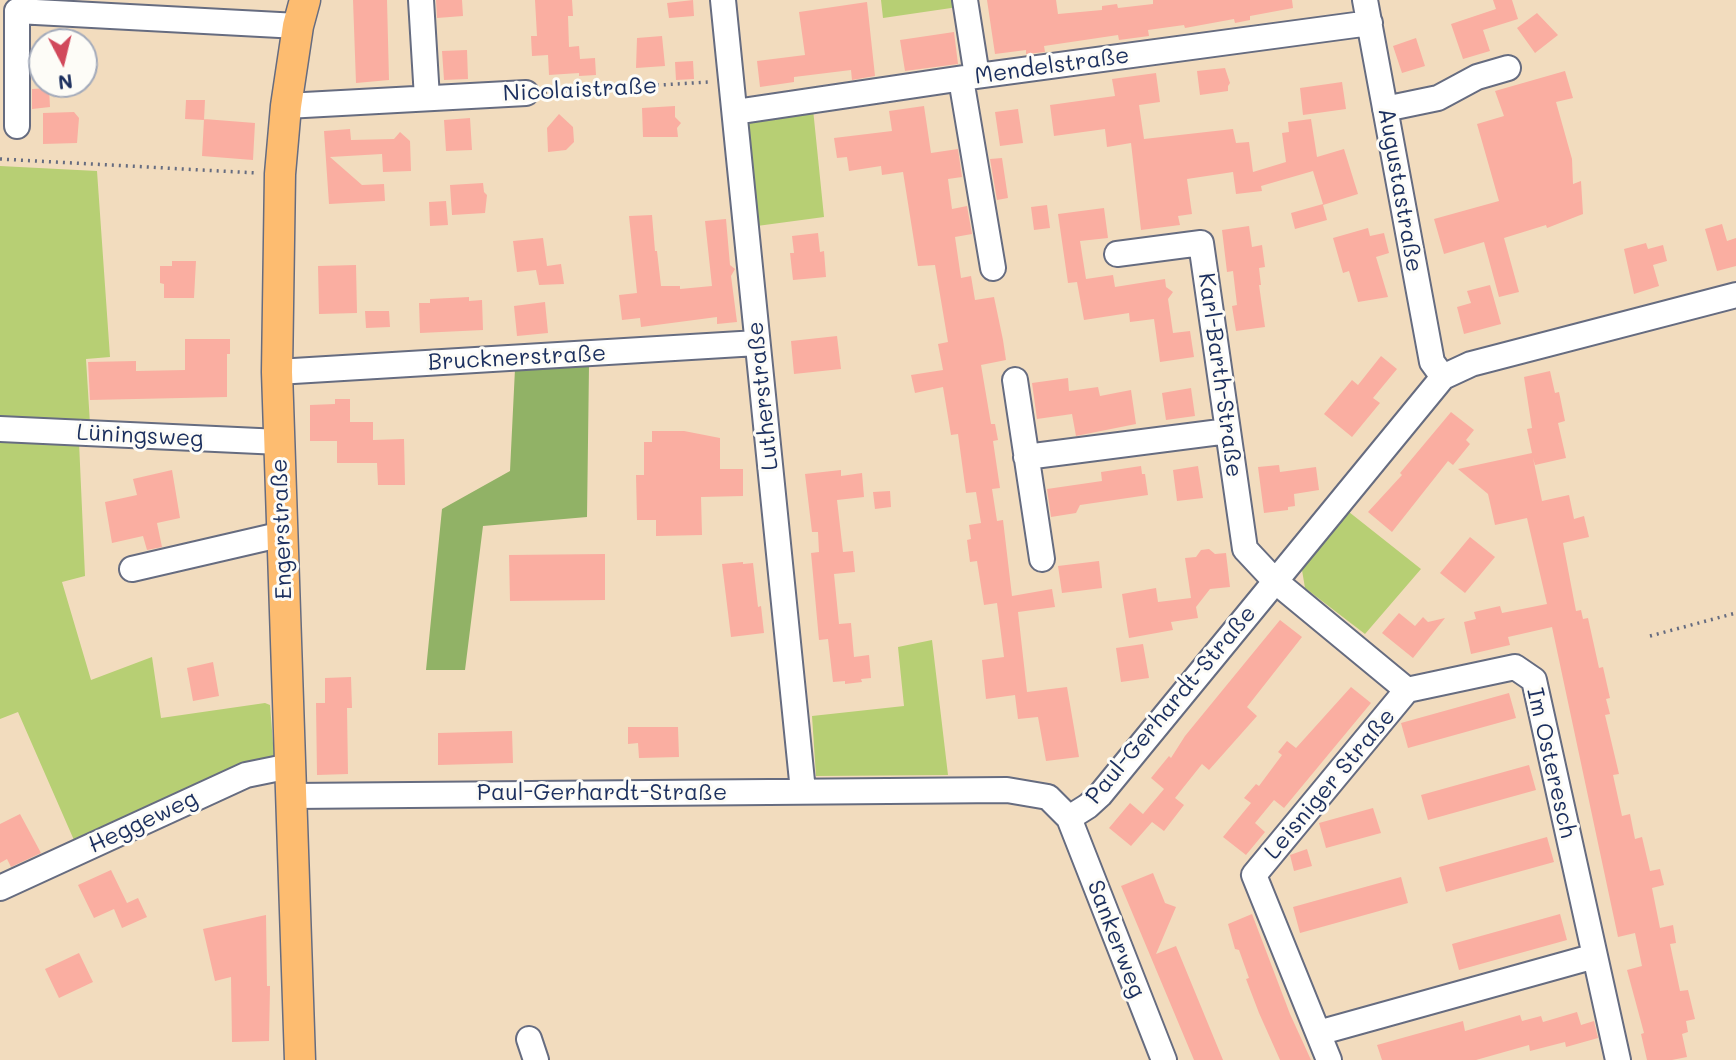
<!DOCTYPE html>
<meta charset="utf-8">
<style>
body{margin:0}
#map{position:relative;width:1736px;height:1060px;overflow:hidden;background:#f2dcbe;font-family:Mali,sans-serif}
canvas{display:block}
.north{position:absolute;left:28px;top:28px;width:70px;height:70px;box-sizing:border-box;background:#fdfcf7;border:2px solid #a3aaba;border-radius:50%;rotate:173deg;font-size:19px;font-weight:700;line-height:28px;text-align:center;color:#1b2f5e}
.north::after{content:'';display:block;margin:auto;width:24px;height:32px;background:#d1495b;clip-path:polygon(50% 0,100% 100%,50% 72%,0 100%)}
</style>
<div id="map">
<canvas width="1736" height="1060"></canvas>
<div class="north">N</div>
</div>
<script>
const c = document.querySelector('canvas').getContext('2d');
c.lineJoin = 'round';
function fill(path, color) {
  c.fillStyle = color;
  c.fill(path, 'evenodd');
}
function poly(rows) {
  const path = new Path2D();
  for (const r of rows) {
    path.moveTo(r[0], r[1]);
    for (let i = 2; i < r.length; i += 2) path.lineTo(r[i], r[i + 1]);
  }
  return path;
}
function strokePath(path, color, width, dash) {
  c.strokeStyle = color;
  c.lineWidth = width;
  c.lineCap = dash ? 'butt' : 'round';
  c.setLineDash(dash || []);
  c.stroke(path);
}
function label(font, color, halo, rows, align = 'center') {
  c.font = font + ' Mali,sans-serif';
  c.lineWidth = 6;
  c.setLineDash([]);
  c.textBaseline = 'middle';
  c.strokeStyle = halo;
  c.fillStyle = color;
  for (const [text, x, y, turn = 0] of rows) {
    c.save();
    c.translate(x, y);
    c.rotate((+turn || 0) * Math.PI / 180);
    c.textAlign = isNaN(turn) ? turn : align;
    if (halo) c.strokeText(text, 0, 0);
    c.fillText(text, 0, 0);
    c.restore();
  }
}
fill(poly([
 [881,0,957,0,958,7,883,18],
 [813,109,824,217,757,226,746,128,753,120],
 [0,166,97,171,110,357,86,359,90,424,0,420],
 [0,439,79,442,85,576,62,582,91,680,152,657,161,718,265,703,270,705,274,756,266,762,77,847,18,712,0,719],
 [1349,512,1421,569,1365,634,1305,588,1302,570],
 [932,640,948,775,816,776,812,716,904,706,898,647]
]), '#b7cf74');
fill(poly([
 [589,366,587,517,483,526,465,670,426,670,442,509,510,471,515,369]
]), '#91b266');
fill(poly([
 [353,0,387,0,389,80,356,83],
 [436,0,462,0,463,16,437,18],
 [535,0,572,0,573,16,568,16,569,47,579,46,580,59,595,58,596,75,579,76,579,73,549,75,548,55,532,56,531,36,537,36],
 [693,0,694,16,669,18,667,3],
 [987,0,1056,0,1058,14,1102,10,1102,6,1117,4,1118,8,1153,4,1153,0,1292,0,1293,8,1250,16,1250,20,1235,23,1234,19,1185,28,1184,25,1148,30,1149,36,1119,40,1118,35,1044,46,1045,52,1026,54,1026,50,995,54],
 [1493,0,1512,0,1518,19,1483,30,1490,51,1463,59,1451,24,1496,9],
 [867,2,875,76,852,80,851,70,794,77,794,82,760,87,757,61,805,55,799,12],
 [1537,13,1558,35,1535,53,1517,28],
 [954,32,958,64,905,71,900,40],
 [662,36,665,66,636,68,637,38],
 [1416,38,1425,66,1402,73,1393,46],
 [467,50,468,79,444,80,442,51],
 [693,61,694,79,676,80,675,62],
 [1225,68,1230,83,1228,86,1228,91,1200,95,1197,71],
 [1565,71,1573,98,1556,102,1572,159,1573,184,1581,181,1583,214,1547,228,1546,225,1504,238,1519,292,1499,297,1484,242,1444,254,1434,219,1499,201,1477,124,1504,116,1495,91],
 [1156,73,1160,102,1139,105,1144,139,1233,129,1236,143,1249,142,1253,172,1286,162,1282,133,1289,132,1288,122,1311,119,1317,157,1344,149,1358,194,1323,205,1327,220,1295,229,1291,213,1323,204,1313,171,1261,186,1262,191,1236,194,1233,172,1187,179,1192,214,1178,216,1180,225,1141,230,1131,143,1107,147,1105,129,1054,136,1050,105,1115,96,1112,79],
 [1342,82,1346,109,1303,115,1300,88],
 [49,88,50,107,32,109,32,89],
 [186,100,205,100,204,120,185,119],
 [675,106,675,117,681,123,677,128,678,137,643,137,642,108],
 [924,106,931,153,958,149,962,177,948,179,952,209,967,206,972,234,955,237,961,278,971,276,975,300,994,297,1003,340,1006,360,981,365,991,424,995,424,998,440,993,441,1000,488,992,489,997,521,1003,520,1012,596,1052,589,1055,607,1018,612,1027,692,1067,687,1079,757,1046,761,1038,717,1018,719,1015,695,986,699,982,660,1004,657,997,603,984,605,977,561,970,562,967,540,971,539,969,525,981,523,976,492,966,493,958,434,951,435,943,387,915,393,911,375,943,370,938,344,948,342,935,265,918,266,903,172,882,175,881,166,849,171,847,157,837,158,834,138,892,131,889,111],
 [1018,109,1023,143,1000,146,995,112],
 [74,112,79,118,77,143,43,144,43,113],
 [559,114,573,127,574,142,566,150,548,152,547,128],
 [470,118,472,150,446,151,444,120],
 [204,119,255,123,253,160,202,156],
 [350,129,351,140,394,139,400,132,410,141,411,171,383,172,382,154,330,157,362,185,384,184,385,201,329,204,324,131],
 [1002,158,1008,198,997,200,990,159],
 [483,183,484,192,487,195,485,213,452,215,450,185],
 [446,201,448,225,430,226,429,202],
 [1047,205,1050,228,1034,230,1031,207],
 [1104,208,1108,238,1080,241,1086,279,1113,275,1115,287,1165,279,1166,287,1173,292,1168,299,1173,333,1190,331,1194,357,1160,362,1154,319,1130,322,1129,313,1084,320,1077,282,1068,283,1058,214],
 [652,215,655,251,657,251,661,286,680,286,680,289,712,286,705,221,726,219,730,265,735,269,731,276,737,322,717,324,717,317,641,327,640,318,622,320,619,295,637,293,629,216],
 [1722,224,1727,241,1736,238,1736,266,1717,271,1705,229],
 [1249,226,1252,247,1262,245,1265,267,1259,268,1261,285,1259,285,1265,327,1236,331,1232,306,1237,305,1233,271,1227,272,1222,230],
 [1368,228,1370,236,1384,233,1389,253,1376,257,1388,297,1358,302,1349,271,1343,273,1333,238],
 [818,233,820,252,824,251,826,277,793,280,790,253,794,253,792,236],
 [543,238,547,266,561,264,564,284,539,285,536,270,517,272,513,241],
 [1646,243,1648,249,1663,245,1667,261,1653,265,1659,286,1634,294,1624,249],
 [172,261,196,261,194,298,164,298,164,284,160,283,160,266,172,266],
 [356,265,357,313,319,314,318,266],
 [1490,285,1501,324,1464,334,1457,307,1471,303,1467,291],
 [469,297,469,301,482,300,483,330,420,333,419,303,430,303,430,299],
 [545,302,548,333,517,336,514,306],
 [365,311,389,311,390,327,366,328],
 [837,336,841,369,794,374,791,341],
 [185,339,230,339,230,354,227,354,227,397,90,400,88,362,136,361,136,371,185,370],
 [1381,356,1397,369,1373,398,1380,403,1352,437,1324,414,1352,380,1358,385],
 [1550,371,1555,393,1559,392,1565,421,1558,423,1566,458,1535,465,1533,458,1542,501,1569,495,1574,519,1584,516,1589,537,1563,543,1576,611,1581,610,1583,619,1588,618,1599,668,1603,667,1610,698,1606,699,1610,714,1605,715,1619,774,1613,775,1622,816,1630,814,1635,839,1642,837,1650,871,1660,869,1664,885,1652,888,1660,928,1673,925,1676,943,1670,944,1680,991,1688,990,1695,1019,1686,1021,1688,1032,1682,1034,1687,1057,1672,1060,1647,1060,1641,1034,1644,1033,1627,970,1642,966,1635,933,1618,937,1552,627,1508,637,1510,645,1471,654,1464,622,1476,619,1474,612,1500,606,1502,613,1547,604,1527,518,1495,525,1488,494,1458,469,1532,453,1527,429,1532,428,1524,377],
 [1068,378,1069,391,1098,387,1100,396,1131,390,1136,424,1076,436,1072,414,1037,419,1032,383],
 [1191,388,1195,416,1166,420,1162,393],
 [335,399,350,399,350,422,373,422,373,440,404,439,405,485,378,485,377,463,337,463,337,441,310,441,310,405,335,404],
 [1451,412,1474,430,1466,440,1470,444,1453,465,1448,461,1392,532,1368,512,1402,475,1400,473],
 [652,431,684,431,720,438,720,469,743,469,743,496,701,497,702,535,656,536,656,520,637,520,636,475,644,475,644,442,652,442],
 [1279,465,1280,472,1316,467,1319,490,1294,494,1295,506,1288,507,1288,510,1264,513,1258,467],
 [1141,466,1142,474,1145,474,1148,495,1080,505,1076,513,1051,517,1047,489,1102,481,1101,472],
 [1198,466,1203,498,1177,501,1173,470],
 [172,470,180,518,157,523,162,547,147,550,143,536,112,543,105,502,137,495,133,479],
 [841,470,841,476,862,473,864,497,837,500,843,552,853,551,855,572,834,574,839,624,851,623,854,657,869,655,871,678,861,679,862,682,845,684,845,681,833,682,828,639,819,640,811,553,819,552,818,532,812,532,805,474],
 [890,491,891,507,875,509,873,492],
 [1470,537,1495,557,1465,593,1440,573],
 [1209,549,1215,554,1226,553,1230,587,1210,589,1196,607,1198,618,1171,622,1173,630,1129,638,1122,594,1156,588,1158,602,1191,598,1185,558,1196,557,1201,550],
 [605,554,605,600,510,601,509,555],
 [1099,561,1102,588,1062,593,1058,566],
 [743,562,743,564,753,563,758,607,761,606,764,633,731,637,722,564],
 [1399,613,1415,626,1423,617,1428,622,1445,618,1413,658,1382,633],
 [1280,620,1302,637,1247,707,1257,716,1209,770,1202,764,1175,798,1184,805,1164,831,1152,822,1131,846,1109,828,1130,803,1143,814,1164,789,1151,778,1169,756,1171,758,1185,736],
 [1143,644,1149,678,1121,682,1116,648],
 [213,662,219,696,193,701,187,668],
 [351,677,352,708,347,708,348,774,317,775,316,703,325,703,325,678],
 [1351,687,1371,703,1284,808,1274,800,1255,823,1265,832,1246,855,1223,837,1251,803,1244,798,1256,784,1259,786,1282,755,1278,752,1287,741,1296,748],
 [1509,693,1516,718,1408,748,1401,723],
 [628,727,678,727,679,757,639,758,638,743,628,744],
 [512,731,513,763,438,765,438,733],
 [1529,765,1536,790,1428,820,1421,795],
 [1373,808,1381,833,1326,848,1319,823],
 [20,814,41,853,11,867,7,859,0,863,0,824],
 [1547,837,1554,862,1446,892,1439,867],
 [1307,849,1312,866,1294,871,1290,855],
 [111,870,127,903,138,898,147,917,122,928,114,909,94,918,78,885],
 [1153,873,1165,903,1176,907,1156,954,1176,946,1223,1060,1194,1060,1121,886],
 [1401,877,1408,903,1300,933,1293,907],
 [1252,914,1290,1014,1311,1060,1280,1060,1259,1013,1246,979,1249,978,1239,950,1235,949,1228,924],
 [1560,914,1567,940,1459,970,1452,944],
 [266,915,267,986,270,986,269,1041,232,1042,231,977,215,981,203,929],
 [79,953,93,982,59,998,45,969],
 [1577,1012,1581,1025,1594,1021,1598,1038,1566,1047,1565,1042,1530,1051,1529,1045,1476,1060,1382,1060,1377,1045,1463,1021,1465,1031,1520,1015,1522,1021,1541,1016,1543,1022]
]), '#faaea1');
const minor = poly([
 [421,0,427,98],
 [723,0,803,791],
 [965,0,977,76],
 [1365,0,1432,362,1443,377],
 [961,79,993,268],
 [286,106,526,93],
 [1385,109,1438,98,1477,77,1508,68],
 [735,112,977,76,1370,23],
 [17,126,17,11,298,26],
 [1117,254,1201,243,1245,549,1275,581,1407,690,1515,667,1534,680,1618,1060],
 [277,372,757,343],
 [1015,380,1042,559],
 [0,429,280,442],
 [1026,457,1228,431],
 [132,569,283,534],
 [291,796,1007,790,1048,797,1069,818,1164,1060],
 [1069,818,1088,806,1100,795,1443,377,1471,364,1736,295],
 [0,888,246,775,290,766],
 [1318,1033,1595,956],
 [529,1039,536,1060],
 [1329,1060,1254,875,1407,690]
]);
const major = poly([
 [300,1060,277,372,280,174,286,106,298,26,305,0]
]);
strokePath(minor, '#666c80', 28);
strokePath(major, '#666c80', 33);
strokePath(poly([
 [545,92,709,82],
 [0,159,257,173],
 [1650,636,1736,613]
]), '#666c80', 3.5, [2, 5]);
strokePath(minor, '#fff', 24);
strokePath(major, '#fdbc70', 30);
label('23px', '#1b2f5e', '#fdfcf7', [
 ["Mendelstraße",1052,66,-8],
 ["Nicolaistraße",580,90,-3],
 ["Augustastraße",1400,190,80],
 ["Brucknerstraße",517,358,-3],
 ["Karl-Barth-Straße",1220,375,82],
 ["Lutherstraße",763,396,-96],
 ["Lüningsweg",140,436,3],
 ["Engerstraße",282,529,-92],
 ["Paul-Gerhardt-Straße",1171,705,-50],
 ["Im Osteresch",1551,763,77],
 ["Leisniger Straße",1330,784,-50],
 ["Paul-Gerhardt-Straße",602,793],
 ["Heggeweg",143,822,-25],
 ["Sankerweg",1116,939,69]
]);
</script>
